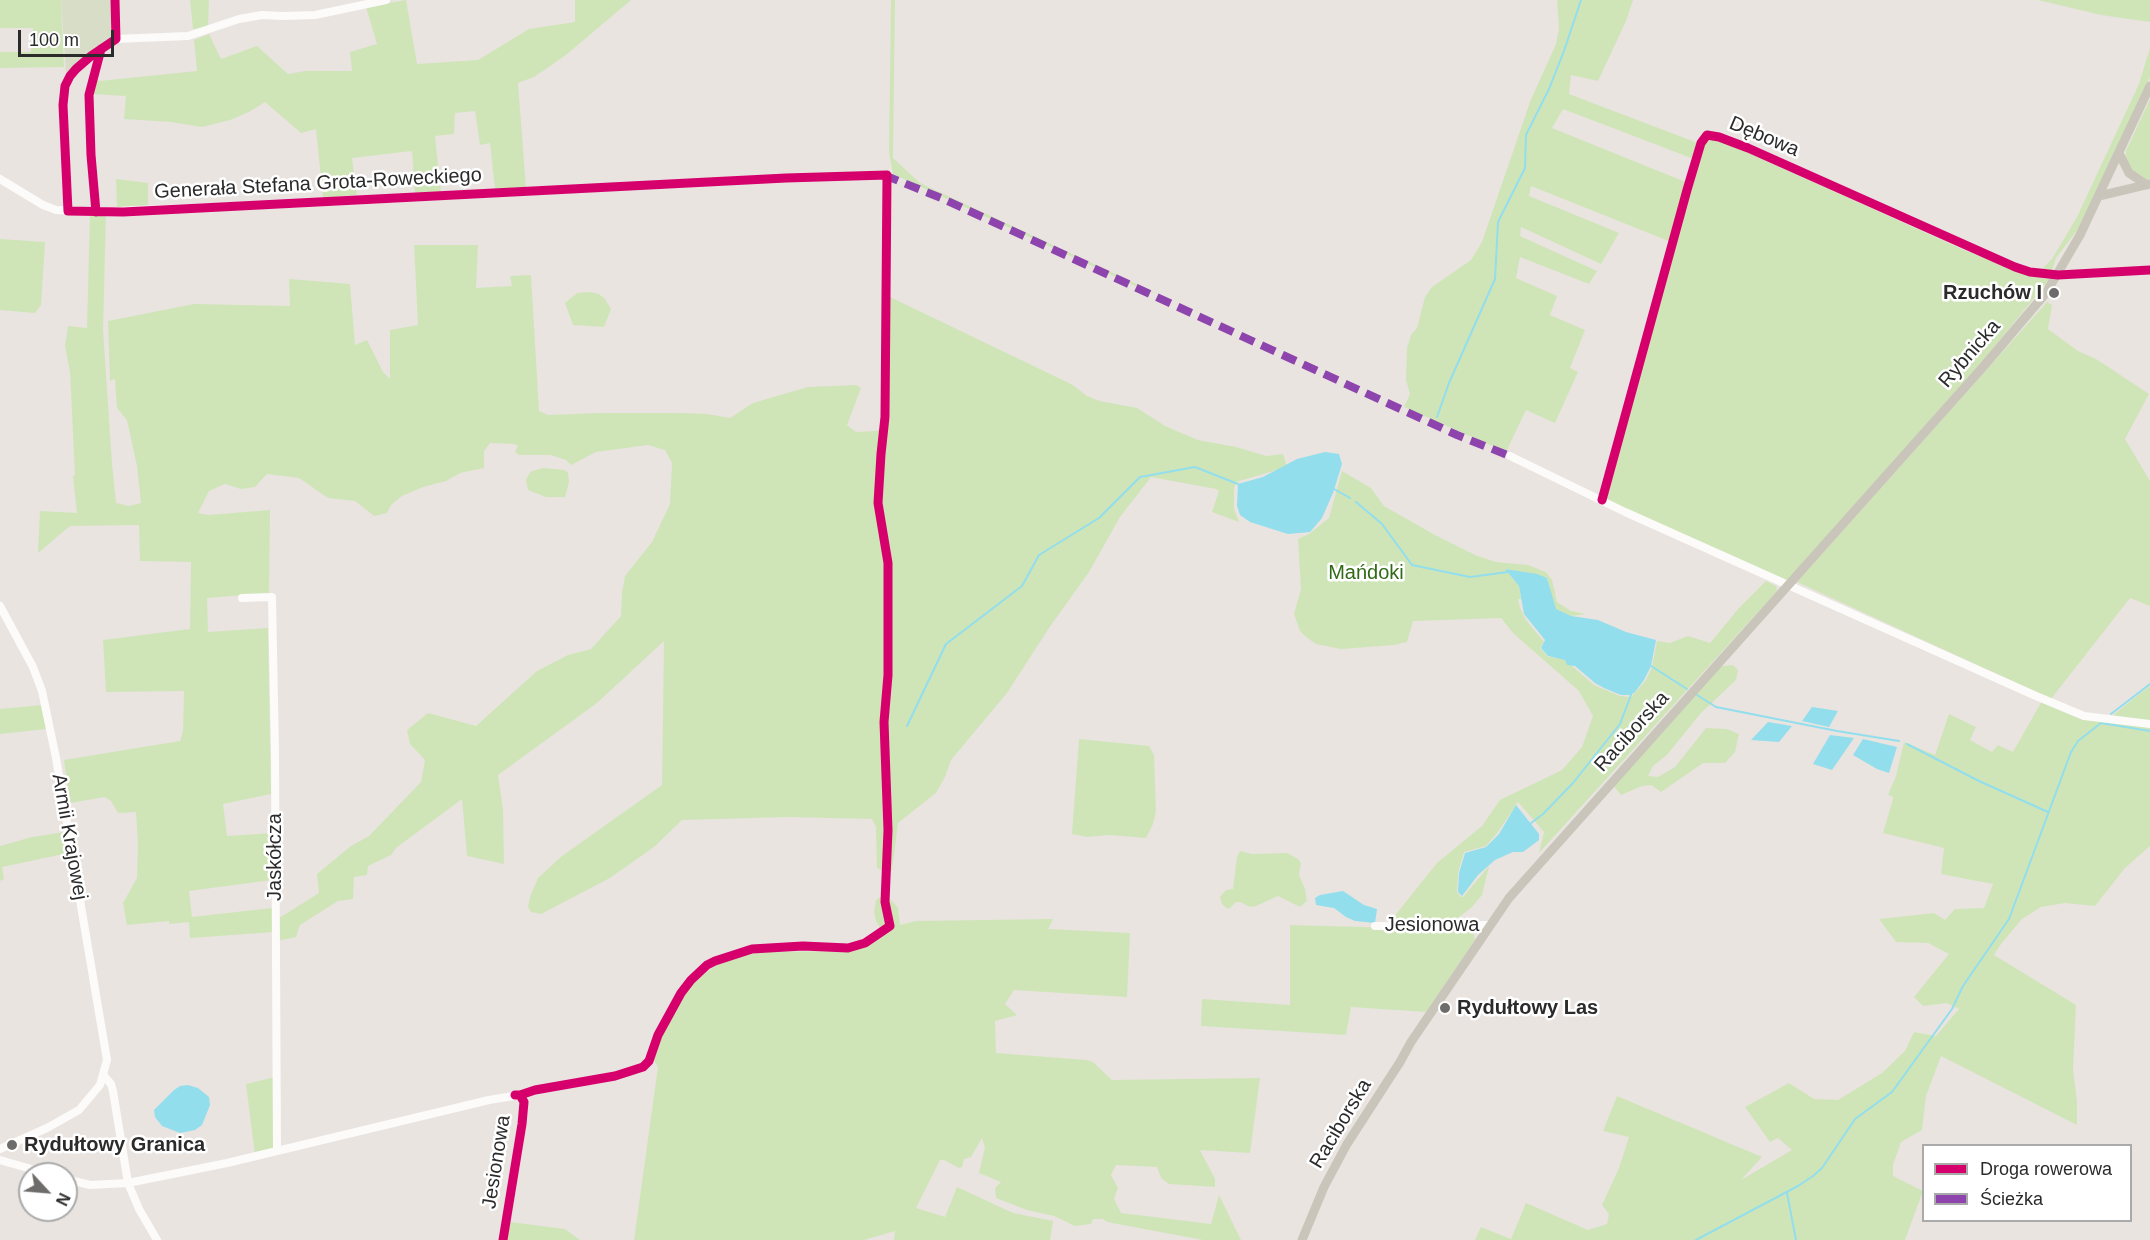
<!DOCTYPE html>
<meta charset="utf-8">
<style>
body{margin:0}
#map{position:relative;width:2150px;height:1240px;overflow:hidden;background:#e9e4e0;font-family:Arial,sans-serif}
canvas{display:block}
.legend{position:absolute;left:1922px;top:1144px;width:210px;height:78px;box-sizing:border-box;background:#fff;border:2px solid #aaa;margin:0;padding:8px 10px;list-style:none;font-size:18px;color:#2b2b2b}
.legend li{display:flex;align-items:center;gap:12px;height:30px}
.legend b{width:30px;border:2px solid #aaa}
.north{position:absolute;left:18px;top:1162px;width:60px;height:60px;box-sizing:border-box;background:#fff;border:2px solid #aaa;border-radius:50%;rotate:116deg;font-size:16px;font-weight:700;line-height:24px;text-align:center;color:#2b2b2b}
.north::after{content:'';display:block;margin:auto;width:21px;height:27px;background:#6e6c6a;clip-path:polygon(50% 0,100% 100%,50% 72%,0 100%)}
.scale{position:absolute;left:18px;top:30px;width:96px;height:27px;box-sizing:border-box;border:3px solid #2b2b2b;border-top:0;padding-left:8px;font-size:18px;line-height:21px;white-space:nowrap;color:#2b2b2b;-webkit-text-stroke:4px #fff;paint-order:stroke}
</style>
<div id="map">
<canvas width="2150" height="1240"></canvas>
<ul class="legend">
<li><b style="height:8px;background:#d6006c"></b>Droga rowerowa</li>
<li><b style="height:8px;background:#8e44ad"></b>Ścieżka</li>
</ul>
<div class="north">N</div>
<div class="scale">100 m</div>
</div>
<script>
const c = document.querySelector('canvas').getContext('2d');
c.lineJoin = 'round';
function fill(path, color) {
  c.fillStyle = color;
  c.fill(path, 'evenodd');
}
function poly(rows) {
  const path = new Path2D();
  for (const r of rows) {
    path.moveTo(r[0], r[1]);
    for (let i = 2; i < r.length; i += 2) path.lineTo(r[i], r[i + 1]);
  }
  return path;
}
function strokePath(path, color, width, dash) {
  c.strokeStyle = color;
  c.lineWidth = width;
  c.lineCap = dash ? 'butt' : 'round';
  c.setLineDash(dash || []);
  c.stroke(path);
}
function label(font, color, halo, rows, align = 'center') {
  c.font = font + ' Arial,sans-serif';
  c.lineWidth = 5;
  c.setLineDash([]);
  c.textBaseline = 'middle';
  c.strokeStyle = halo;
  c.fillStyle = color;
  for (const [text, x, y, turn = 0] of rows) {
    c.save();
    c.translate(x, y);
    c.rotate((+turn || 0) * Math.PI / 180);
    c.textAlign = isNaN(turn) ? turn : align;
    if (halo) c.strokeText(text, 0, 0);
    c.fillText(text, 0, 0);
    c.restore();
  }
}
fill(poly([
 [0,0,61,0,64,67,0,68,0,52,31,52,33,28,0,28],
 [190,0,209,0,208,27,193,29],
 [406,0,417,64,478,60,529,29,575,22,575,0,631,0,566,55,534,77,518,83,526,188,495,189,490,143,480,145,475,111,455,113,454,134,435,136,441,193,415,194,412,151,352,158,357,195,323,198,316,129,301,133,265,102,249,112,230,120,202,127,171,122,124,119,126,96,92,94,95,76,99,81,197,71,194,40,209,34,221,59,257,46,288,74,305,71,352,71,350,52,377,44,366,7],
 [891,0,895,0,893,158,920,183,1158,294,1142,289,893,174,889,152],
 [1557,0,1633,0,1626,21,1598,81,1571,75,1569,94,1703,145,1711,139,1722,141,1964,250,2034,277,2052,259,2077,217,2139,84,2150,48,2150,77,2079,228,2056,258,2049,280,1981,363,1788,581,1606,501,1676,244,1531,186,1529,196,1619,233,1601,264,1521,227,1520,236,1597,271,1589,284,1520,257,1516,278,1557,296,1550,315,1585,330,1570,368,1578,372,1555,423,1526,410,1506,452,1404,407,1410,394,1406,380,1407,348,1411,335,1417,328,1425,297,1432,287,1471,260,1482,242,1530,102,1556,44,1559,28],
 [1563,109,1699,161,1693,185,1552,128],
 [2038,0,2150,0,2150,22,2101,15],
 [2150,99,2150,180,2142,178,2130,168,2126,159,2126,151],
 [116,179,148,183,148,205,117,207],
 [106,214,103,330,112,464,116,503,129,506,141,503,137,466,127,420,117,408,115,379,110,381,108,321,194,304,290,306,289,279,350,284,355,345,367,340,383,372,390,379,390,330,418,325,414,245,478,245,476,288,512,286,510,276,531,275,539,411,548,415,599,413,681,413,707,414,730,418,753,403,808,387,856,385,861,388,847,425,856,432,875,431,887,427,890,418,888,296,1073,385,1087,396,1100,401,1137,408,1165,426,1198,440,1236,447,1266,456,1283,454,1287,467,1236,482,1234,488,1234,509,1239,522,1212,512,1219,491,1216,489,1151,477,1120,517,1089,572,1049,628,1007,693,951,760,945,777,936,793,898,823,892,870,888,873,877,868,876,827,872,819,788,817,682,820,654,847,610,878,541,914,531,912,528,907,530,897,538,878,562,856,662,785,664,641,597,703,498,775,503,809,504,864,467,856,462,799,396,848,391,855,368,866,367,875,354,877,353,899,338,901,300,925,296,937,277,941,276,920,319,893,317,874,351,846,369,836,421,782,425,760,410,744,407,730,428,713,476,726,537,671,568,655,591,649,621,616,622,593,625,576,652,542,670,504,672,463,665,450,648,445,596,452,571,465,566,460,551,455,519,455,515,452,518,446,514,444,490,443,484,451,484,468,460,473,446,481,423,487,402,496,391,505,387,513,374,516,355,501,328,498,299,478,267,474,255,487,241,489,225,484,209,491,198,513,208,515,270,510,269,593,207,598,208,632,268,628,271,794,223,804,227,836,273,833,272,880,189,891,192,917,272,908,274,932,190,938,189,922,169,924,169,921,127,925,123,903,137,878,138,843,136,812,118,813,111,801,105,797,70,803,64,760,180,741,183,731,184,691,106,692,103,640,190,629,191,562,140,561,139,525,70,526,38,553,40,511,77,513,73,476,75,475,70,372,65,346,68,326,87,328,90,215],
 [0,239,45,242,41,305,35,313,0,310],
 [590,292,599,294,605,299,611,309,604,327,573,325,565,303,577,293],
 [2047,302,2052,305,2048,329,2078,351,2096,359,2149,394,2125,439,2150,481,2150,606,2130,598,2051,699,1797,582],
 [543,468,565,470,568,473,569,482,565,497,546,497,528,490,526,480,529,474,532,471],
 [1342,471,1371,488,1384,506,1435,535,1475,555,1496,562,1528,565,1546,572,1552,580,1557,602,1571,611,1586,614,1571,616,1555,609,1547,578,1505,569,1519,586,1521,599,1518,599,1520,608,1526,620,1544,642,1540,648,1548,657,1564,659,1594,685,1620,696,1631,697,1646,680,1652,667,1657,641,1670,643,1688,636,1710,643,1739,608,1766,581,1776,586,1777,591,1539,853,1544,832,1518,802,1498,832,1486,846,1464,852,1458,873,1457,892,1461,897,1463,897,1489,866,1482,895,1471,908,1455,920,1389,923,1437,863,1482,826,1500,800,1562,770,1582,747,1593,716,1579,691,1513,633,1501,618,1413,621,1407,642,1394,645,1341,649,1316,644,1306,637,1300,631,1294,614,1301,589,1298,539,1309,534,1329,518],
 [1733,665,1738,670,1736,680,1700,714,1667,755,1653,766,1648,776,1658,777,1675,767,1706,728,1727,729,1739,734,1735,752,1725,763,1703,763,1661,792,1651,785,1642,786,1621,795,1611,783,1714,667],
 [2150,686,2150,722,2111,717,2138,695],
 [2043,699,2084,716,2150,725,2150,846,2125,868,2095,906,2065,903,2041,907,2022,919,2001,944,1994,955,2076,1005,2073,1069,2077,1102,2077,1125,1941,1056,1926,1096,1922,1130,1901,1142,1893,1165,1893,1176,1923,1191,1905,1240,1475,1240,1481,1227,1511,1239,1526,1203,1588,1230,1607,1224,1609,1214,1602,1205,1619,1168,1629,1137,1603,1131,1617,1096,1762,1157,1741,1180,1792,1150,1778,1138,1770,1142,1745,1107,1789,1083,1814,1099,1838,1100,1882,1073,1905,1051,1914,1032,1936,1036,1959,1009,1947,1003,1923,1006,1914,997,1949,954,1928,943,1896,942,1879,919,1934,913,1945,920,1955,909,1984,908,1993,884,1941,874,1944,848,1883,833,1893,799,1892,796,1888,795,1896,776,1904,742,1935,755,1949,714,1976,727,1970,740,1992,752,1998,745,2013,752],
 [42,705,46,729,0,734,0,709],
 [1079,739,1149,746,1154,755,1156,811,1153,824,1146,838,1109,835,1087,837,1072,834],
 [65,832,68,853,2,867,4,879,0,881,0,846,32,837],
 [1240,851,1252,854,1287,853,1298,859,1301,863,1299,875,1305,889,1307,901,1300,907,1278,896,1256,906,1250,907,1240,902,1236,902,1229,909,1225,907,1222,904,1220,897,1226,890,1233,889,1237,857],
 [882,896,891,900,898,908,900,925,916,921,1053,919,1048,929,1130,933,1127,997,1014,990,1005,1004,1017,1015,995,1021,996,1053,1087,1060,1093,1062,1112,1080,1260,1078,1250,1153,1200,1150,1215,1179,1215,1187,1169,1184,1161,1178,1157,1167,1116,1165,1111,1175,1118,1188,1114,1199,1121,1213,1211,1224,1219,1195,1241,1240,1203,1240,1107,1222,1103,1219,1093,1219,1091,1224,1075,1226,1054,1216,1027,1210,996,1198,995,1188,1001,1182,979,1173,985,1147,982,1138,971,1157,964,1159,962,1167,959,1168,944,1160,940,1160,916,1208,945,1217,957,1187,1013,1213,1053,1221,1050,1240,894,1240,895,1231,864,1240,634,1240,658,1067,653,1059,668,1021,692,981,729,958,763,952,850,951,867,944,883,933,876,921,874,912,876,900],
 [1290,925,1473,930,1475,940,1426,1012,1351,1007,1346,1035,1201,1026,1202,999,1290,1005],
 [275,1077,274,1149,255,1155,246,1084],
 [510,1222,565,1229,580,1240,507,1240]
]), '#cfe5b8');
fill(poly([
 [61,0,112,0,113,35,90,52,66,73]
]), '#d7ddc7');
fill(poly([
 [1325,452,1339,454,1342,464,1333,493,1322,518,1310,532,1288,534,1250,522,1240,515,1237,506,1238,484,1263,477,1297,459],
 [1505,569,1537,574,1547,578,1556,609,1571,616,1598,620,1626,632,1656,640,1651,666,1644,680,1635,692,1631,695,1621,695,1604,688,1595,683,1575,666,1567,665,1565,660,1548,656,1541,648,1545,640,1524,614,1519,586],
 [1812,707,1838,711,1829,727,1802,721],
 [1768,722,1792,726,1779,742,1751,740],
 [1830,735,1854,738,1832,770,1813,764],
 [1863,739,1897,747,1889,773,1877,769,1853,755],
 [1516,805,1539,834,1539,840,1523,852,1513,852,1495,860,1478,875,1462,896,1458,892,1459,873,1465,853,1486,847,1499,834],
 [1343,891,1364,905,1377,909,1375,923,1355,921,1346,917,1334,908,1316,905,1315,898,1320,895],
 [188,1085,198,1088,209,1097,210,1105,202,1125,195,1130,180,1133,162,1126,155,1117,154,1110,174,1090,180,1086]
]), '#92deed');
strokePath(poly([
 [1437,417,1449,383,1495,279,1498,222,1525,168,1526,135,1549,89,1564,51,1581,0],
 [1334,489,1350,498],
 [1356,502,1382,524,1412,565,1470,577,1508,572],
 [1651,666,1687,689],
 [1697,695,1716,707,1837,731,1899,741],
 [2111,714,2150,684],
 [907,726,946,644,1022,586,1039,555,1099,518,1140,477,1195,467,1238,484],
 [1907,744,1979,781,2048,812],
 [1531,823,1543,814,1573,783,1620,724,1631,695],
 [1787,1193,1796,1240],
 [1696,1240,1798,1186,1813,1176,1822,1168,1855,1119,1892,1092,1952,1009,1963,986,2009,919,2071,752,2078,741,2101,723,2150,731]
]), '#92deed', 2);
strokePath(poly([
 [115,0,116,39],
 [0,179,43,205,56,210,96,212,309,203,570,189],
 [68,211,63,105,65,86,70,76,76,69,110,43,116,39,188,36,239,19,262,15,282,16,315,15,386,0],
 [1510,456,1625,512,2036,696,2084,716,2150,724],
 [1602,500,1687,190,1701,143,1707,135,1719,137,1748,148,2015,267,2030,272,2058,275,2150,270],
 [242,598,272,597,275,753,277,1151],
 [0,606,33,667,42,691,56,758,107,1060,100,1085,79,1110,47,1128,0,1149],
 [1375,926,1490,925],
 [104,1076,111,1084,113,1091,128,1183,139,1209,157,1240],
 [0,1160,49,1174],
 [66,1179,90,1185,128,1183,227,1163,489,1100,520,1095,524,1102,522,1124,503,1240]
]), '#fcfbfa', 8);
strokePath(poly([
 [2119,153,2129,173,2147,185],
 [2099,196,2150,184],
 [1302,1240,1324,1187,1347,1144,1400,1062,1411,1042,1509,898,1983,367,2046,293,2080,235,2150,86]
]), '#cac5ba', 9);
strokePath(poly([
 [884,175,941,198,1457,435,1510,456]
]), '#8e44ad', 8, [15, 8]);
strokePath(poly([
 [115,0,116,39,91,56,76,69,70,76,65,86,63,105,68,211,123,212,786,178,887,175,885,417,881,454,878,503,888,563,888,675,884,722,888,830,885,902,890,926,865,943,848,948,803,946,752,949,715,961,707,965,691,980,681,993,658,1035,649,1061,643,1067,615,1076,535,1090,520,1095],
 [96,212,91,155,89,95,101,49],
 [1602,500,1687,190,1701,143,1707,135,1719,137,1748,148,2015,267,2030,272,2058,275,2150,270],
 [503,1240,522,1124,524,1102,520,1095,515,1095]
]), '#d6006c', 9);
for (const [x, y, r, color] of [
 [2054,293,6,"#6e6c6a"],
 [1445,1008,6,"#6e6c6a"],
 [12,1145,6,"#6e6c6a"]
]) {
  const dot = new Path2D();
  dot.arc(x, y, r, 0, 2 * Math.PI);
  c.fillStyle = color;
  c.fill(dot);
  strokePath(dot, '#fff', 2);
}
label('20px', '#2b2b2b', '#fff', [
 ["Dębowa",1764,137,23],
 ["Generała Stefana Grota-Roweckiego",318,184,-3],
 ["Rybnicka",1970,354,-49],
 ["Raciborska",1632,732,-48],
 ["Armii Krajowej",69,837,80],
 ["Jaskółcza",275,857,-90],
 ["Jesionowa",1432,925],
 ["Raciborska",1341,1124,-59],
 ["Jesionowa",497,1162,-81]
]);
label('bold 20px', '#2b2b2b', '#fff', [
 ["Rzuchów I",2042,293,"right"],
 ["Rydułtowy Las",1457,1008],
 ["Rydułtowy Granica",24,1145]
], 'left');
label('20px', '#316b18', '#fff', [
 ["Mańdoki",1366,573]
]);
</script>
